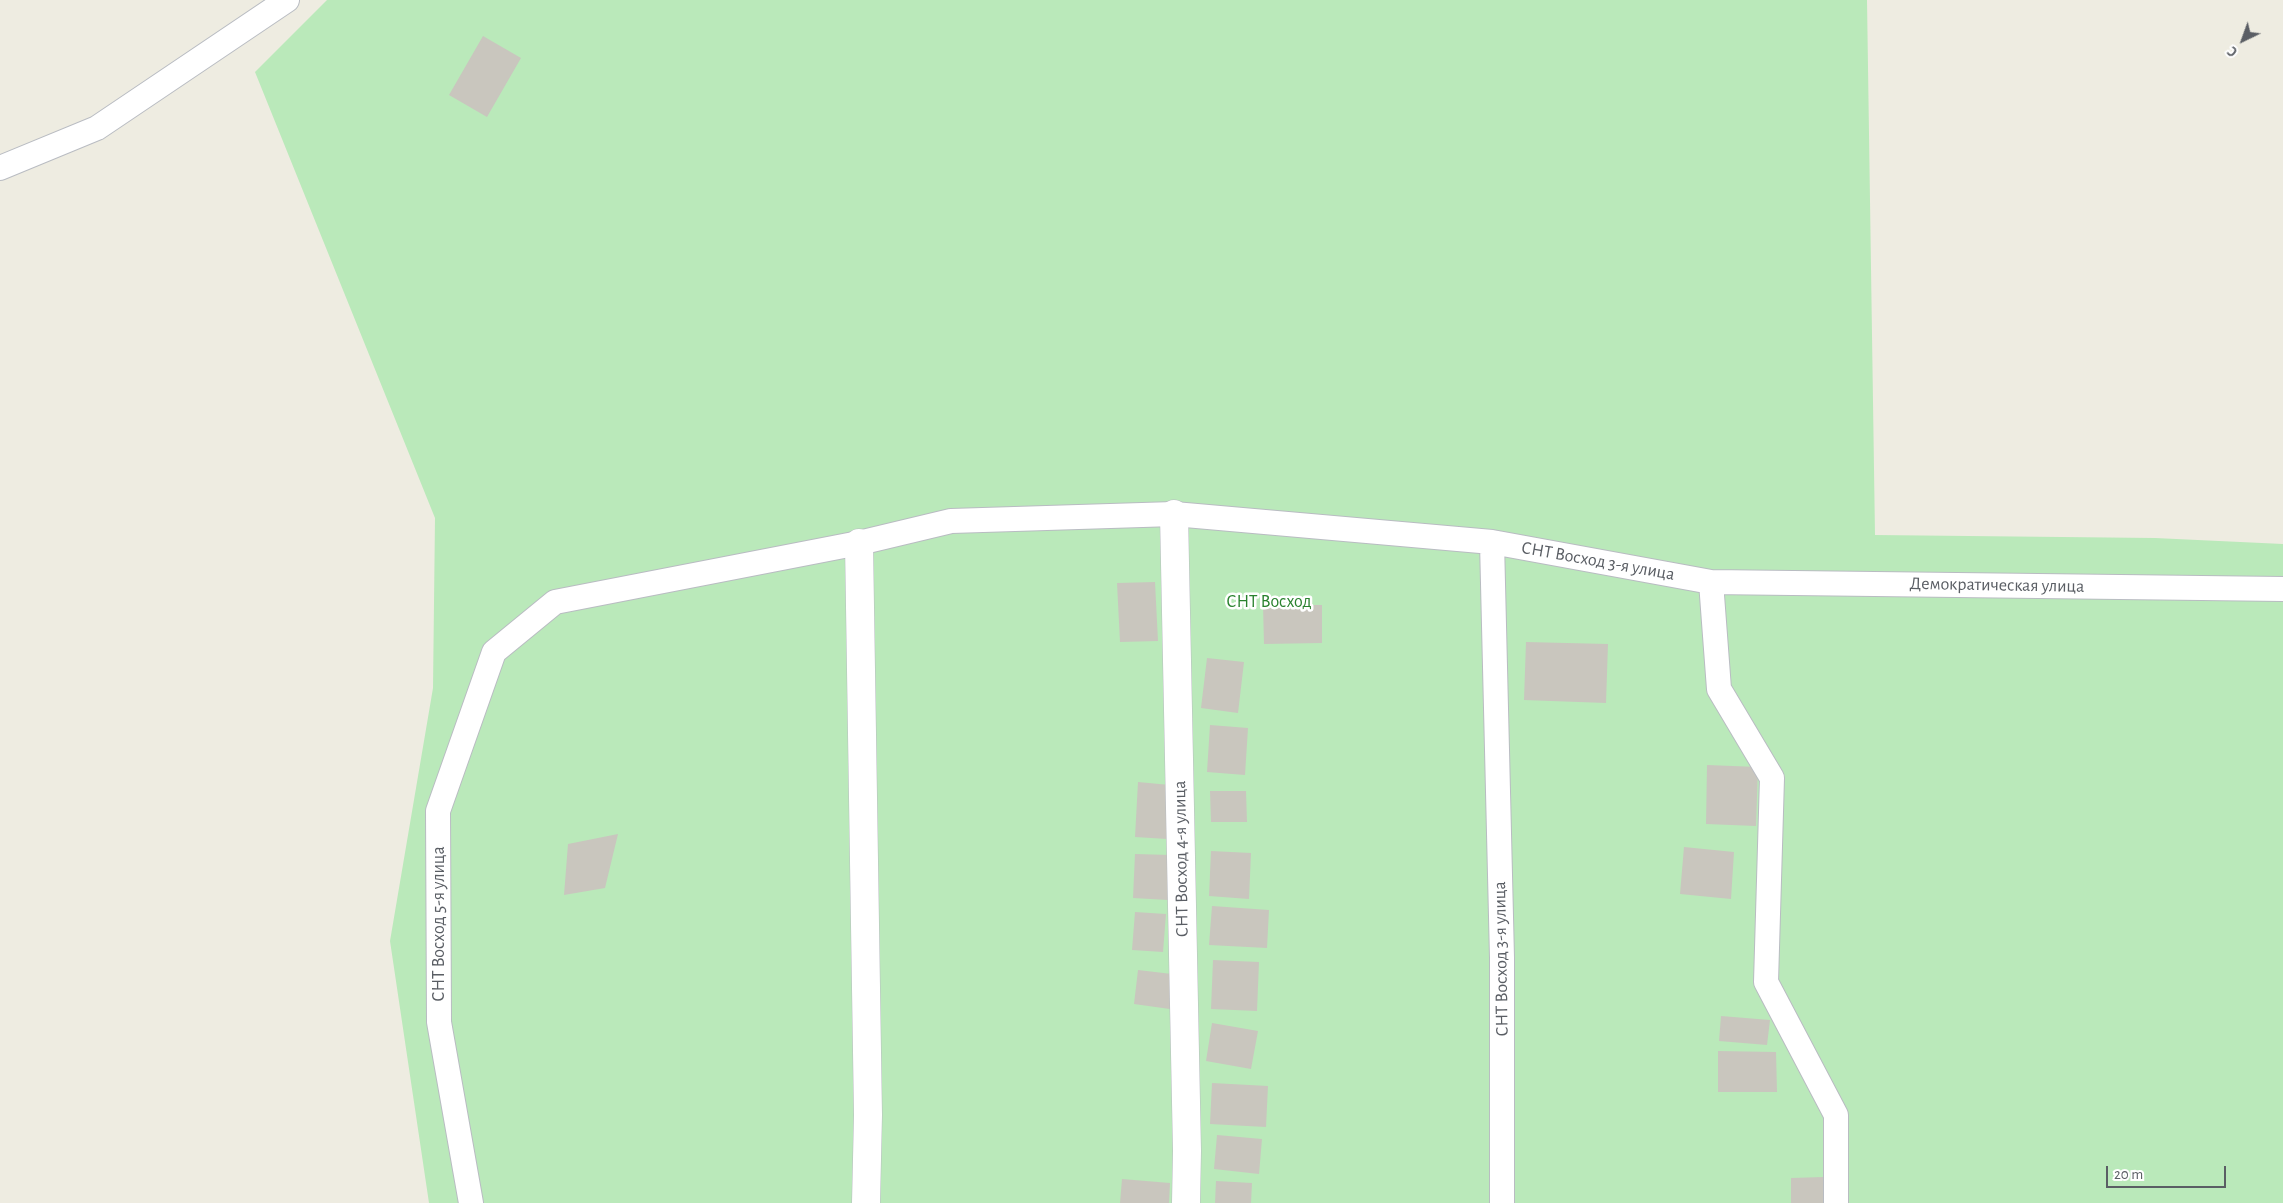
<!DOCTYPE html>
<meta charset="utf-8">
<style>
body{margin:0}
#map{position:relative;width:2283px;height:1203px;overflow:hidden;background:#eeece1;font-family:"Alegreya Sans",sans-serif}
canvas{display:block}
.north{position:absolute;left:2218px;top:15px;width:50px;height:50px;-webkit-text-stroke:4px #fff;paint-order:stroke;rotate:222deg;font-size:14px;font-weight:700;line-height:20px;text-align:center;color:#5a5e64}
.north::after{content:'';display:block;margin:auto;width:18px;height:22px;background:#5a5e64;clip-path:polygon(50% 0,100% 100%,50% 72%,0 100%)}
.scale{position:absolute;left:2106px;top:1166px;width:120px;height:22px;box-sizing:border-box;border:2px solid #5a5e64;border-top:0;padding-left:6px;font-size:15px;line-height:18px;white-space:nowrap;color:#5a5e64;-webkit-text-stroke:4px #fff;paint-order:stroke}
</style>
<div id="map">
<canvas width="2283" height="1203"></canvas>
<div class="north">С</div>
<div class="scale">20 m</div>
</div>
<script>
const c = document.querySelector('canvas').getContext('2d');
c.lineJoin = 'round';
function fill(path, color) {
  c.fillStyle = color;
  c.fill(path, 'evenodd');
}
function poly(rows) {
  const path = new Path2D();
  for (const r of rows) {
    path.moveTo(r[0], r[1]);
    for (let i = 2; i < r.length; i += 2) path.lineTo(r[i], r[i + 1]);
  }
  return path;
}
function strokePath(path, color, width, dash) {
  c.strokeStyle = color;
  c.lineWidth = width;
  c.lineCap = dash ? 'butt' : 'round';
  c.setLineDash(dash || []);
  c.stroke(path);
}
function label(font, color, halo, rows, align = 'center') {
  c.font = font + ' "Alegreya Sans",sans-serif';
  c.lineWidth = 5;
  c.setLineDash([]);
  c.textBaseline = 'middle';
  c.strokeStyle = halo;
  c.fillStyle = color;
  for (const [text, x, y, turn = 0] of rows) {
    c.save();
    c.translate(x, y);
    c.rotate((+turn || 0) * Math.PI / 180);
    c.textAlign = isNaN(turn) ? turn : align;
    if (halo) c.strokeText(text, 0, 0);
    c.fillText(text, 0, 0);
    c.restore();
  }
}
fill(poly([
 [327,0,1867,0,1875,535,2155,538,2283,544,2283,1203,429,1203,390,941,433,688,435,518,255,72]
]), '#bae9ba');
fill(poly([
 [483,36,521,58,487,117,449,95],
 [1155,582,1158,641,1120,642,1117,583],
 [1263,605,1322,605,1322,643,1264,644],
 [1526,642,1608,644,1606,703,1524,700],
 [1207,658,1244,662,1238,713,1201,708],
 [1210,725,1248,728,1245,775,1207,772],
 [1707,765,1758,767,1756,826,1706,824],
 [1138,782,1170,785,1167,839,1135,837],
 [1210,791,1246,791,1247,822,1211,822],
 [618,834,605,888,564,895,568,844],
 [1684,847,1734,852,1731,899,1680,894],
 [1211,851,1251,853,1249,899,1209,896],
 [1135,854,1170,855,1168,900,1133,898],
 [1212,906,1269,910,1267,948,1209,945],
 [1135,912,1166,914,1163,952,1132,950],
 [1213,960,1259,962,1257,1011,1211,1009],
 [1138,970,1172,974,1184,1011,1134,1004],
 [1721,1016,1770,1020,1767,1045,1719,1041],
 [1212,1023,1258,1031,1251,1069,1206,1061],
 [1718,1051,1776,1052,1777,1092,1718,1092],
 [1212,1083,1268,1086,1266,1127,1210,1124],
 [1217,1135,1262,1139,1259,1174,1214,1169],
 [1823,1177,1824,1203,1791,1203,1791,1178],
 [1122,1179,1170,1183,1169,1203,1120,1203],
 [1216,1181,1252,1183,1251,1203,1215,1203]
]), '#c9c6be');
const service = poly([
 [0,168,97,128,287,0],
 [1492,542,1502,958,1502,1203],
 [1711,582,2283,589],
 [471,1203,439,1022,438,811,494,652,555,602,859,543,951,521,1174,514,1492,542,1711,582,1719,689,1772,778,1766,982,1836,1115,1836,1203]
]);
const minor = poly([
 [1174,514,1187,1151,1186,1203],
 [859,543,868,1115,866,1203]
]);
strokePath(service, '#b9bcc2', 26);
strokePath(minor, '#b9bcc2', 29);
strokePath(service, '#fff', 24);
strokePath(minor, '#fff', 28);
label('18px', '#5a5e64', '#fff', [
 ["СНТ Восход 3-я улица",1598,561,10],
 ["Демократическая улица",1997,585,1],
 ["СНТ Восход 4-я улица",1181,859,-91],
 ["СНТ Восход 5-я улица",439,924,-90],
 ["СНТ Восход 3-я улица",1501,959,-91]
]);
label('18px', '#2a822f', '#fff', [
 ["СНТ Восход",1269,602]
]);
</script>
